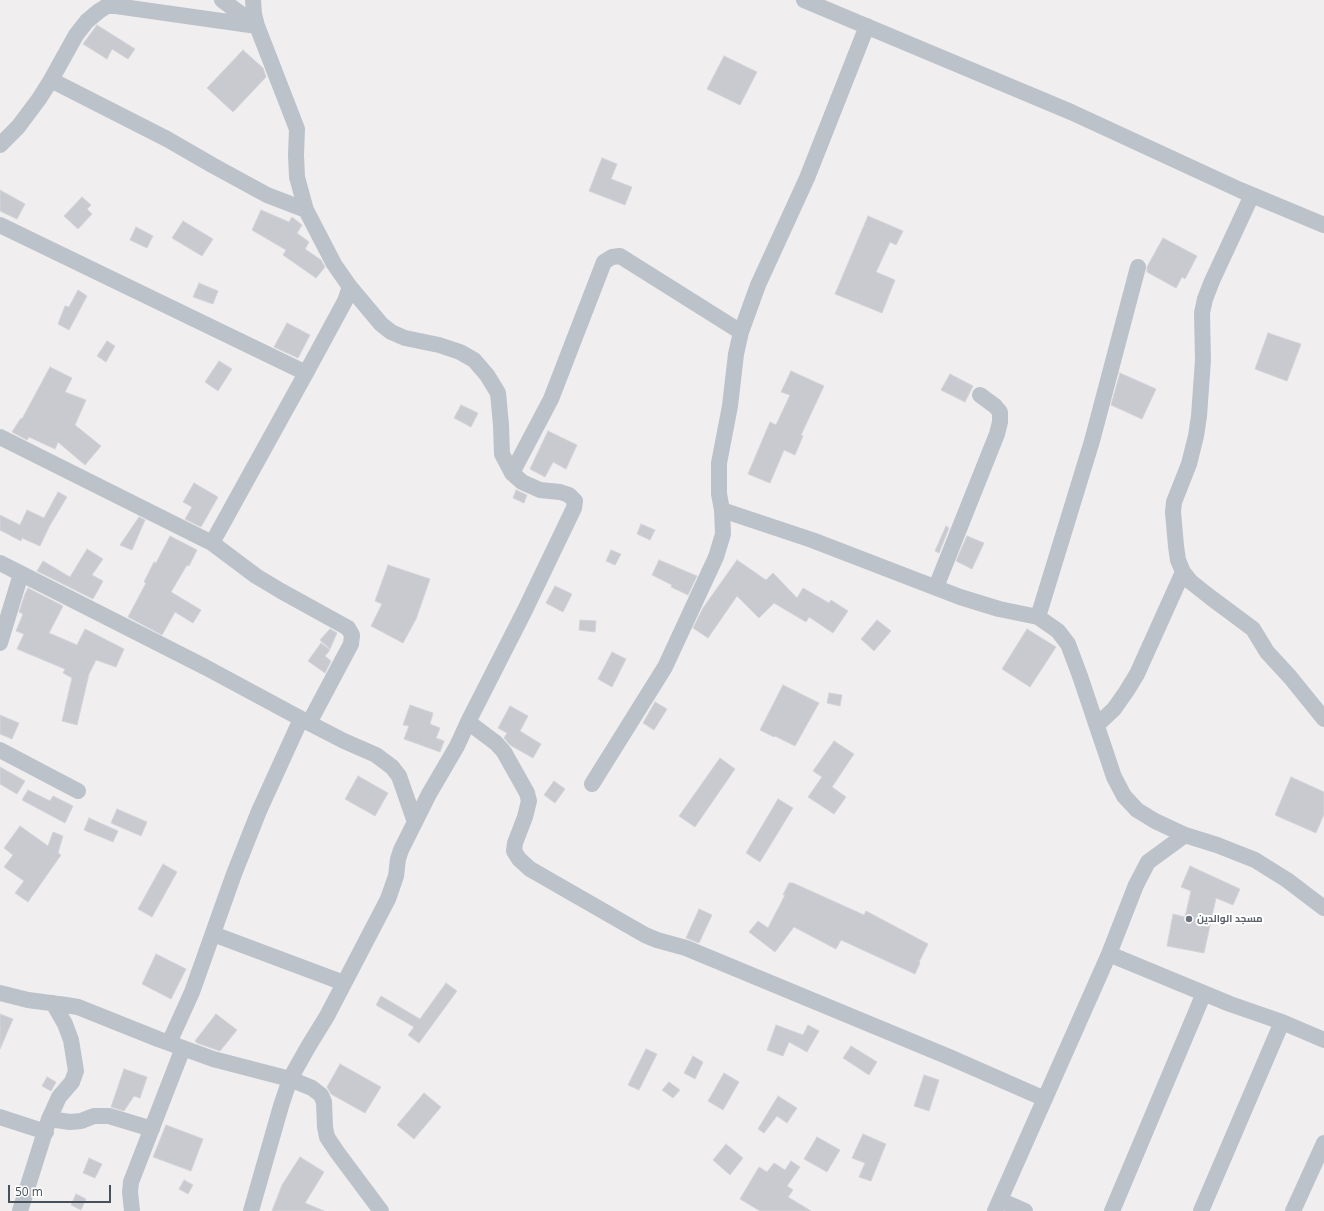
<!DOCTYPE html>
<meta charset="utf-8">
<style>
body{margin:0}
#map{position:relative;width:1324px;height:1211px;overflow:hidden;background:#f0eeee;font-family:"Open Sans",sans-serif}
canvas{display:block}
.scale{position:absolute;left:8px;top:1185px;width:103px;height:18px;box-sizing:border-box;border:2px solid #485159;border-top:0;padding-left:5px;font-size:12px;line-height:14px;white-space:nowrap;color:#485159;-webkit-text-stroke:3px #fff;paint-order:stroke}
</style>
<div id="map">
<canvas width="1324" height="1211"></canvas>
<div class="scale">50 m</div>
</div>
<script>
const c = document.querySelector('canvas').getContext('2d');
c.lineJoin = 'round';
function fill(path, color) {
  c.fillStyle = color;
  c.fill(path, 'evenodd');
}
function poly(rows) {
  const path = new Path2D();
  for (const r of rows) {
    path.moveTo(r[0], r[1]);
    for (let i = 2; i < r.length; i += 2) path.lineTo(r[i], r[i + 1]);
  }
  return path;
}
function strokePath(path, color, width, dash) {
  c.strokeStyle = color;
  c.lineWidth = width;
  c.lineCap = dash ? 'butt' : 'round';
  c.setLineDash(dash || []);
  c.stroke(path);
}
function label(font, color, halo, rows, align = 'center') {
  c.font = font + ' "Open Sans",Cairo,sans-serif';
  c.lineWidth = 4;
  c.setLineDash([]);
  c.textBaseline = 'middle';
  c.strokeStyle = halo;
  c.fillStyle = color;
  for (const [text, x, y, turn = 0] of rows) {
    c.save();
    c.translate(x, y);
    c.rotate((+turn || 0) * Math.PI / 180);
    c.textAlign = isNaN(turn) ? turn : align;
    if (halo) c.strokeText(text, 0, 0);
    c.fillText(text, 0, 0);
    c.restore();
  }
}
const building = poly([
 [97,25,135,49,128,59,112,49,107,59,83,44,97,25],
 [243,50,263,68,266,77,233,112,207,88,243,50],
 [724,56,757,72,740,105,707,89,724,56],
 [602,158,617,164,611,179,632,187,625,205,589,191,602,158],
 [0,190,25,204,17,219,0,211,0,190],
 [82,197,91,205,87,209,92,214,78,229,64,216,82,197],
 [261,210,289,222,292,217,302,225,297,233,309,242,305,249,321,260,325,267,316,278,283,255,286,250,252,230,261,210],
 [868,216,903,231,896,245,890,242,876,272,895,280,882,313,835,294,868,216],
 [183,221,213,239,202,256,172,238,183,221],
 [136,227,153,236,147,248,130,240,136,227],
 [1163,238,1197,256,1185,279,1182,277,1176,288,1147,272,1147,267,1163,238],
 [199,283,218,291,213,304,193,297,199,283],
 [78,290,87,296,69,330,58,324,65,306,69,307,78,290],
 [287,323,310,335,298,358,274,347,287,323],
 [1268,333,1301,344,1287,381,1255,369,1268,333],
 [107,341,115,346,106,362,97,356,107,341],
 [219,361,232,369,218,391,205,382,219,361],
 [50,367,72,378,65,392,86,400,75,425,101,446,85,465,58,442,55,449,29,437,27,440,12,432,21,418,22,419,50,367],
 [791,371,824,386,801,435,803,436,795,455,784,450,770,483,748,474,770,422,776,425,790,395,781,392,791,371],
 [1120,373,1156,389,1142,419,1111,405,1120,373],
 [950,374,973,386,965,402,941,390,950,374],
 [461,405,478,413,471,427,454,418,461,405],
 [548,431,577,445,566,469,553,462,545,477,530,469,548,431],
 [194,483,218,497,201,527,185,519,192,507,183,502,194,483],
 [516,490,527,495,524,503,513,498,516,490],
 [58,492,67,497,50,525,40,546,22,538,21,541,0,530,0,515,20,525,27,510,44,518,58,492],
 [139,517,145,520,132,550,120,545,139,517],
 [641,524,655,530,650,540,637,534,641,524],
 [946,526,949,528,939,553,935,551,946,526],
 [170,536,197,550,189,566,187,565,171,592,201,610,193,623,175,612,162,635,128,617,146,583,144,582,154,562,156,563,170,536],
 [967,536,984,543,972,569,956,561,967,536],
 [87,549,103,559,92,575,103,581,93,599,37,571,43,561,70,577,87,549],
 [611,550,621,554,615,565,606,561,611,550],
 [659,560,697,576,688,595,671,587,672,585,652,575,659,560],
 [737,560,766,580,773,573,797,598,803,588,829,603,831,600,848,611,833,633,809,617,806,622,774,603,759,618,737,596,708,638,693,628,703,608,737,560],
 [388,565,430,579,416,619,403,643,371,626,382,604,375,601,388,565],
 [555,586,572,594,563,612,546,603,555,586],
 [28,588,63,606,49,633,77,645,85,629,124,649,116,667,96,660,89,674,77,725,62,721,72,678,63,673,65,669,17,649,24,634,16,631,23,614,19,612,25,594,28,588],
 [580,620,596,621,595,632,579,630,580,620],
 [877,620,891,631,874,651,861,639,877,620],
 [330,629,337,633,330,649,320,640,330,629],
 [1027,629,1056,647,1030,687,1002,669,1027,629],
 [321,643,330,650,325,656,331,661,325,673,308,661,321,643],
 [612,652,626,659,612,687,598,679,612,652],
 [783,685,819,703,795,746,775,736,774,737,760,730,783,685],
 [829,693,842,695,840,706,827,703,829,693],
 [655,702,667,709,654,730,643,723,655,702],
 [410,705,433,713,430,724,440,728,436,738,444,741,440,752,404,739,409,726,403,725,410,705],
 [510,706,528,716,520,731,541,744,533,758,510,745,504,738,507,733,498,728,510,706],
 [0,715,19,723,12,739,0,734,0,715],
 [834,741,854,754,832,787,846,797,834,814,808,797,822,777,813,771,834,741],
 [720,758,735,769,695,827,679,816,720,758],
 [0,767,25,781,17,794,0,784,0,767],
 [358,776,388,793,375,816,345,799,358,776],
 [1291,777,1324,792,1324,814,1316,833,1275,815,1291,777],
 [554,781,565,789,555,803,544,795,554,781],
 [28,790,50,801,53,796,73,806,65,823,22,800,28,790],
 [778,799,793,808,760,862,746,853,778,799],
 [117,809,147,822,141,836,111,823,117,809],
 [89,818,118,831,113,842,84,830,89,818],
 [20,826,48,846,53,832,63,836,58,853,61,855,28,902,15,893,24,881,4,867,13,855,4,848,20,826],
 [163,864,177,872,152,917,138,909,163,864],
 [1190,866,1240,889,1233,905,1216,898,1204,953,1167,946,1173,914,1185,917,1191,891,1181,887,1190,866],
 [789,883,793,883,864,915,866,911,928,944,919,962,920,963,915,974,841,940,836,949,794,927,775,952,749,932,758,921,768,928,785,895,783,895,789,883],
 [699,909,712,915,699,943,686,938,699,909],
 [156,954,186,969,171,999,142,984,156,954],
 [446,983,457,991,419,1043,408,1035,414,1027,376,1005,381,996,420,1019,446,983],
 [0,1014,13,1019,0,1049,0,1014],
 [216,1014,237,1030,220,1051,197,1043,195,1041,216,1014],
 [776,1025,803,1035,808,1025,819,1031,807,1052,789,1042,783,1056,767,1050,776,1025],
 [851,1046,877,1062,869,1075,843,1058,851,1046],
 [646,1049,657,1054,639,1090,628,1085,646,1049],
 [693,1056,703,1062,695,1079,684,1073,693,1056],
 [340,1064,381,1087,365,1113,331,1094,327,1087,340,1064],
 [124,1069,147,1077,140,1098,134,1096,124,1111,111,1107,124,1069],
 [724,1073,739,1082,723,1110,708,1101,724,1073],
 [924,1075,939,1080,929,1111,914,1106,924,1075],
 [47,1077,56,1082,51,1091,42,1086,47,1077],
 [669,1082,680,1090,673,1098,662,1090,669,1082],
 [424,1093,441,1107,414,1139,397,1125,424,1093],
 [778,1096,797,1108,787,1123,777,1116,764,1133,758,1129,778,1096],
 [166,1125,203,1139,191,1171,153,1157,166,1125],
 [863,1134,886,1144,871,1181,859,1177,865,1163,852,1158,863,1134],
 [817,1137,840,1150,827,1172,804,1159,817,1137],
 [726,1144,743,1158,730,1175,713,1160,726,1144],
 [300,1157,324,1172,305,1203,324,1211,272,1211,282,1185,300,1157],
 [89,1158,102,1164,95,1178,83,1173,89,1158],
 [791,1161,800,1167,787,1186,793,1190,788,1197,811,1211,760,1211,740,1199,759,1167,767,1172,774,1163,785,1170,791,1161],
 [184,1180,193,1185,188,1194,179,1189,184,1180],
 [76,1194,86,1199,81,1210,71,1205,76,1194]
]);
fill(building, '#c9cad0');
strokePath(building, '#d3d4d9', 1);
strokePath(poly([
 [222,0,256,25],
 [804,0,1071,112,1240,190,1324,225],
 [51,80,167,139,212,165,267,195,306,210],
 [0,145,18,127,39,99,51,80,76,35,87,21,99,11,107,6,116,6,257,26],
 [1252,195,1212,281,1205,299,1202,313,1203,360,1199,416,1196,436,1189,464,1174,502,1173,512,1176,546,1178,560,1183,572,1191,582,1210,597,1253,629,1267,652,1290,677,1324,719],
 [0,225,306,373],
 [0,437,212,543,256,576,281,591,348,628,352,635,351,644,309,723,344,741,376,755,392,767,399,776,415,822],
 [512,473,551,399,604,262,612,257,620,256,741,332],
 [722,510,812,540,960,597,999,609,1038,617,1058,631,1068,644,1080,676,1114,777,1124,796,1137,810,1155,821,1185,835,1217,845,1255,860,1287,880,1324,908],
 [212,543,306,373,345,301,350,287,334,264,306,210,297,177,296,155,297,129,257,26,254,14,253,0],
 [0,563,205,667,309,723],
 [936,587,997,434,1000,422,1000,412,995,406,980,395],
 [1038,617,1092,441,1138,267],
 [0,643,21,574],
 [468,722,496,743,504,752,527,793,529,801,525,817,515,843,514,851,519,859,530,869,645,935,657,940,686,948,949,1057,1045,1099],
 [1097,725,1114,709,1126,692,1137,674,1183,572],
 [0,750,78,791],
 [592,784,665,667,716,557,723,534,722,510,719,494,719,463,730,406,736,354,741,332,758,285,807,178,867,26],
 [213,934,344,983],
 [1109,954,1230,1004,1282,1022,1324,1040],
 [0,993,28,1000,66,1005,78,1007,158,1039,213,1059,290,1079,312,1088,321,1095,324,1102,325,1127,327,1137,337,1152,381,1211],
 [169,1043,192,992,234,874,259,811,301,719],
 [0,1117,46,1132],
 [49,1119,70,1122,81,1121,94,1116,109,1116,152,1129],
 [1000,1200,1025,1211],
 [20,1211,49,1119,59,1097,72,1082,76,1071,71,1040,65,1024,53,1003],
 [132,1211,130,1192,131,1182,183,1048],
 [251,1211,281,1106,290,1079,308,1047,327,1016,388,899,396,876,398,859,401,850,429,794,457,746,468,722,525,610,574,508,575,501,569,495,560,492,540,490,522,482,512,473,502,454,501,425,498,393,487,375,474,360,460,352,439,345,405,338,391,332,381,324,350,287],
 [995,1211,1109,954,1136,885,1148,862,1185,835],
 [1112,1211,1204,993],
 [1201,1211,1282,1022],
 [1293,1211,1324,1143]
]), '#bbc2c9', 16);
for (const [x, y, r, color] of [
 [1189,919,4,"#6b7280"]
]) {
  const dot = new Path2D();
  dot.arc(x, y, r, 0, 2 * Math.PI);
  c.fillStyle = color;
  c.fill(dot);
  strokePath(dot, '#fff', 1.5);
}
label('bold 10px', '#5b616d', '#fff', [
 ["مسجد الوالدين",1197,919]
], 'left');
</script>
